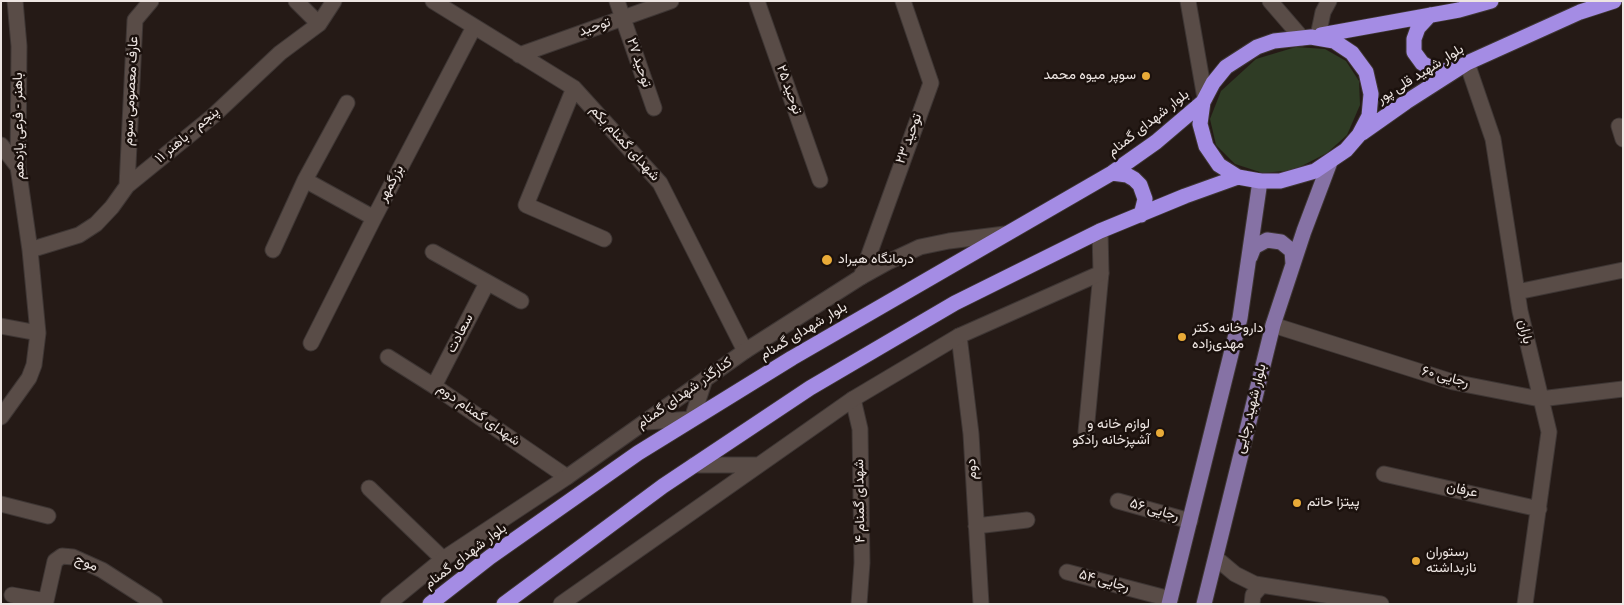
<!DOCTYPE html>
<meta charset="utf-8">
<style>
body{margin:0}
#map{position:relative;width:1624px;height:605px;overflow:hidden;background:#251a16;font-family:Overpass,sans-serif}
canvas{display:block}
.frame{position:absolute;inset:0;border:2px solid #ede5e2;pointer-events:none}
</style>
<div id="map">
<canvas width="1624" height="605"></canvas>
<div class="frame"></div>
</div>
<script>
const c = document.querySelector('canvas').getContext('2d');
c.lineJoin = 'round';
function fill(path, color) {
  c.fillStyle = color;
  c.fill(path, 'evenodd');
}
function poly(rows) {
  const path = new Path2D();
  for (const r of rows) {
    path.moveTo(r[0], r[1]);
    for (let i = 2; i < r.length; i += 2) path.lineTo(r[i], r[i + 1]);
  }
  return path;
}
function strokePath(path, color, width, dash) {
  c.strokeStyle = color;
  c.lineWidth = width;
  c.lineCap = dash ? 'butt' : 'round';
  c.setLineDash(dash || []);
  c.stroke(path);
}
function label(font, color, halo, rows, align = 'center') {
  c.font = font + ' Overpass,Vazirmatn,sans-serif';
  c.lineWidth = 5;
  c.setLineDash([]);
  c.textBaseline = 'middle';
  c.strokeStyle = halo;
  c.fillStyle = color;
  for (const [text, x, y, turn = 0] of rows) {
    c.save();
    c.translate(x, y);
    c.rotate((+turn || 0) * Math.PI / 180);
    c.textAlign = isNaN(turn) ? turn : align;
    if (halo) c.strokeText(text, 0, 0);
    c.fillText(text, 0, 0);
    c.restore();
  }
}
fill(poly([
 [1296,47,1325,49,1346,61,1359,81,1360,105,1347,135,1327,153,1294,170,1263,173,1235,164,1216,145,1210,119,1221,91,1256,59]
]), '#2f3c25');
const street = poly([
 [296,1,319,24],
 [433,1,574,88,660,183,745,351],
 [617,1,654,108],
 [757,1,820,180],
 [519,55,671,1],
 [1467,63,1493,139,1520,311,1549,432,1525,604],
 [574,88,526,205,604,239],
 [347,103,305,180,374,218],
 [1619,126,1623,139],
 [1,145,18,167],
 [127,186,135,20,151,1],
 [30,250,79,235,96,224,112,207,127,186,213,116,280,53,319,24,334,1],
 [273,250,305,180],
 [433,252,521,301],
 [861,277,931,83,903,1],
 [1517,292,1623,270],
 [1273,325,1453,382,1540,399,1623,389],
 [1,326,38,333],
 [959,336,971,434,981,604],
 [311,343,374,218,474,27],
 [388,357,434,386,567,477],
 [434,386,487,283],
 [853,399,860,429,862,563,859,604],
 [1,417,29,378,34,365,38,333,30,250,18,167,19,46,15,1],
 [1086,432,1101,273],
 [1384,474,1539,509],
 [369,488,443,559],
 [1118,501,1190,521],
 [1,504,48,516],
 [976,526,1027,520],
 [1067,572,1170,599],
 [12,595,46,601,55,561,62,556,73,557,102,570,155,604]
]);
const secondary = poly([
 [1188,1,1205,98],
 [1270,1,1302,38],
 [1318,36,1323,12,1329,1],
 [646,422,692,419,705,379],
 [694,465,759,465],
 [1216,558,1235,574,1255,584,1381,604],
 [388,604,443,559,567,477,745,351,861,277,888,262,920,247,949,241,1005,234],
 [561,604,853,399,959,336,1101,273,1100,231],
 [1252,604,1253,595,1262,585]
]);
const primary = poly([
 [1250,257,1254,247,1267,240,1281,242,1292,251,1293,264],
 [1169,604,1240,318,1260,181],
 [1204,604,1273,325,1304,231,1330,162]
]);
const highway = poly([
 [1430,15,1418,28,1414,39,1414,52,1422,63,1434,70,1448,71,1454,69],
 [1321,35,1459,10,1491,1],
 [1311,37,1334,41,1352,53,1366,72,1371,94,1369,116,1359,135,1346,150,1315,171,1280,181,1260,181,1238,177,1219,165,1206,146,1200,124,1203,102,1213,83,1226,67,1257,47,1274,41,1311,37],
 [1362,133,1406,102,1467,63,1580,12,1614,1],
 [1112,173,1127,175,1134,179,1140,185,1145,199,1141,215],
 [430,604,490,557,638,453,792,358,1112,173,1156,142,1203,102],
 [504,604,663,486,810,388,955,303,1100,231,1185,196,1238,177]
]);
strokePath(street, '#3e3634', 17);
strokePath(secondary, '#3e3634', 17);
strokePath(primary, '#3e3634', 17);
strokePath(highway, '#3e3634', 17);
strokePath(street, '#594c47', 15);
strokePath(secondary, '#594c47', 15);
strokePath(primary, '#8672a5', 15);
strokePath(highway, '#a48ce4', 15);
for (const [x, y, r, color] of [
 [1146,76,5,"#e9ab38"],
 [827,260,6,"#e9ab38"],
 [1182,337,5,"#e9ab38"],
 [1160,433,5,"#e9ab38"],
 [1297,503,5,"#e9ab38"],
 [1416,561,5,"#e9ab38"]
]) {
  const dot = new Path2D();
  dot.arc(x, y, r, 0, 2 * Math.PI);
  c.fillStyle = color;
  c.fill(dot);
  strokePath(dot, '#1b110d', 2);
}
label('14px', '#ede5e2', '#1b110d', [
 ["توحید",595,28,-19],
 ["توحید ۲۷",638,63,71],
 ["بلوار شهید قلی پور",1421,75,-32],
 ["توحید ۲۵",788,90,70],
 ["عارف معصومی سوم",132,91,-87],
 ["بلوار شهدای گمنام",1149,124,-38],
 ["باهنر - فرعی یازدهم",20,126,-91],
 ["پنجم - باهنر ۱۱",188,136,-40],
 ["توحید ۲۳",910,139,-70],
 ["شهدای گمنام یکم",624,144,48],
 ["بزرگمهر",392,184,-62],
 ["بلوار شهدای گمنام",804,332,-31],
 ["باران",1524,332,77],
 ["سعادت",461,334,-63],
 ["رجایی ۶۰",1445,378,15],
 ["کنارگذر شهدای گمنام",685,394,-35],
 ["بلوار شهید رجایی",1252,409,-76],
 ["شهدای گمنام دوم",478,416,35],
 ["دوم",973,469,-93],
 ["عرفان",1462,491,12],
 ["شهدای گمنام ۴",861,501,-91],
 ["رجایی ۵۶",1154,511,16],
 ["بلوار شهدای گمنام",466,557,-37],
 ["موج",86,564,23],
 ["رجایی ۵۴",1104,582,15]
]);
label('14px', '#ede5e2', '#1b110d', [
 ["سوپر میوه محمد",1136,76,"right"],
 ["درمانگاه هیراد",838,260],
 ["داروخانه دکتر",1192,329],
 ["مهدی‌زاده",1192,345],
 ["لوازم خانه و",1150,425,"right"],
 ["آشپزخانه رادکو",1150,441,"right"],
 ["پیتزا حاتم",1307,503],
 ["رستوران",1426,553],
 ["نازبداشته",1426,569]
], 'left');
</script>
